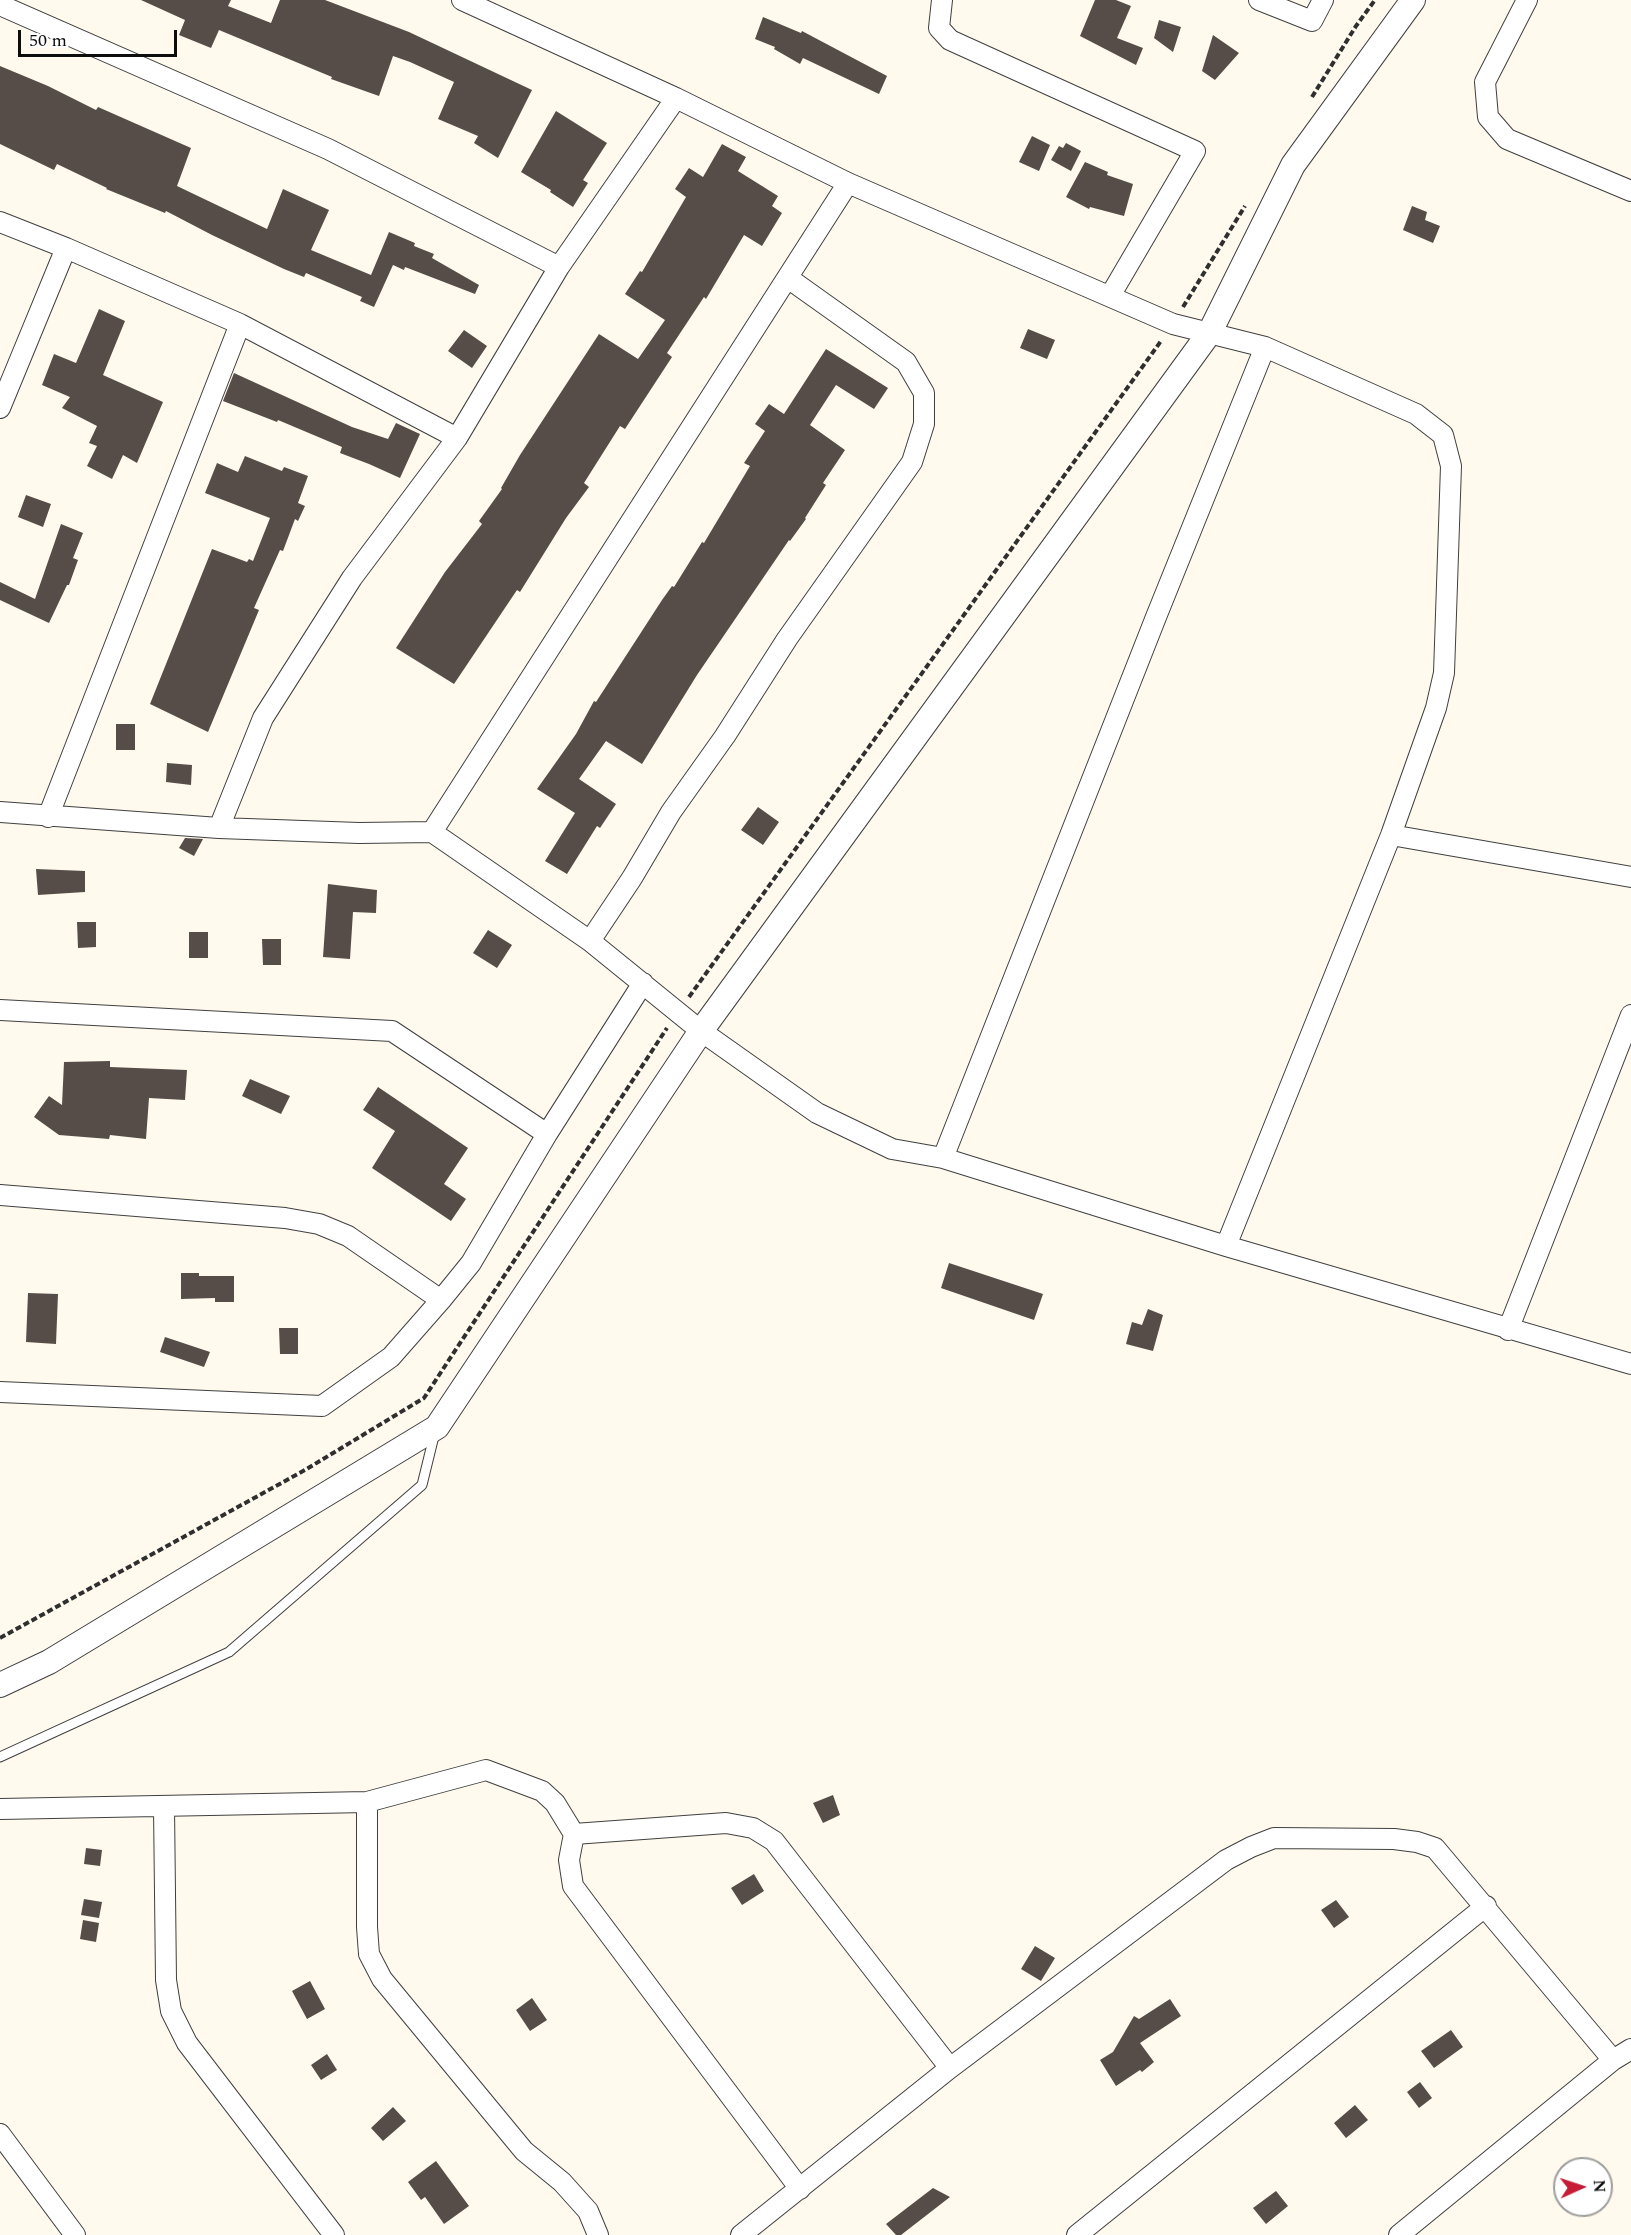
<!DOCTYPE html>
<style>
body{margin:0}
#map{position:relative;width:1631px;height:2235px;overflow:hidden;background:#fffaed;font-family:Spectral,serif}
canvas{display:block}
.north{position:absolute;left:1553px;top:2157px;width:60px;height:60px;box-sizing:border-box;background:#fff;border:2px solid #9e9e9e;border-radius:50%;rotate:87deg;font-size:16px;font-weight:700;line-height:24px;text-align:center;color:#0d0d0d}
.north::after{content:'';display:block;margin:auto;width:21px;height:27px;background:#c51d37;clip-path:polygon(50% 0,100% 100%,50% 72%,0 100%)}
.scale{position:absolute;left:18px;top:30px;width:159px;height:27px;box-sizing:border-box;border:3px solid #0d0d0d;border-top:0;padding-left:8px;font-size:18px;line-height:21px;white-space:nowrap;color:#0d0d0d;-webkit-text-stroke:4px #fff;paint-order:stroke}
</style>
<div id="map">
<canvas width="1631" height="2235"></canvas>
<div class="north">N</div>
<div class="scale">50 m</div>
</div>
<script>
const c = document.querySelector('canvas').getContext('2d');
c.lineJoin = 'round';
function fill(path, color) {
  c.fillStyle = color;
  c.fill(path, 'evenodd');
}
function poly(rows) {
  const path = new Path2D();
  for (const r of rows) {
    path.moveTo(r[0], r[1]);
    for (let i = 2; i < r.length; i += 2) path.lineTo(r[i], r[i + 1]);
  }
  return path;
}
function strokePath(path, color, width, dash) {
  c.strokeStyle = color;
  c.lineWidth = width;
  c.lineCap = dash ? 'butt' : 'round';
  c.setLineDash(dash || []);
  c.stroke(path);
}
fill(poly([
 [141,0,231,0,228,6,271,23,280,0,325,0,409,32,532,90,498,158,474,143,478,136,438,119,454,82,410,62,393,56,379,96,331,79,332,77,219,30,211,48,179,35,185,20],
 [1095,0,1116,0,1131,6,1117,38,1143,48,1136,65,1080,36],
 [763,17,801,33,802,31,887,76,879,94,803,58,800,64,774,49,775,47,755,39],
 [1159,20,1181,27,1173,52,1154,38],
 [1213,35,1239,53,1215,80,1202,71],
 [0,66,48,86,96,110,98,107,191,148,177,186,267,229,283,189,329,210,311,250,371,275,389,232,415,243,414,246,434,254,432,258,479,285,475,294,405,267,404,270,393,265,374,307,360,301,362,297,306,273,304,277,284,269,212,235,166,211,165,213,106,189,107,188,57,164,54,170,0,144],
 [556,111,607,143,583,180,588,183,573,207,550,192,551,190,521,172],
 [1032,136,1050,145,1039,171,1019,162],
 [1066,143,1081,151,1071,171,1051,160,1059,146,1063,148],
 [722,144,746,157,738,171,778,196,772,206,782,213,762,246,744,235,706,299,704,297,667,353,672,357,625,429,620,426,584,483,589,487,566,518,520,592,517,590,454,684,396,648,445,572,482,524,479,521,502,489,501,488,520,455,599,334,638,359,665,320,625,294,640,271,642,272,686,197,675,189,689,168,703,177],
 [1085,162,1108,172,1107,175,1133,184,1124,216,1090,207,1089,209,1066,197],
 [1412,206,1427,212,1425,220,1440,226,1433,243,1403,230],
 [99,309,125,321,103,375,163,402,137,463,123,455,112,479,87,466,97,446,89,443,97,426,62,408,70,397,42,385,54,354,76,363],
 [1028,329,1055,340,1047,359,1020,348],
 [464,330,487,346,472,368,448,351],
 [826,349,888,388,874,409,836,385,810,425,845,450,823,483,826,485,805,518,806,519,790,541,789,540,697,675,642,764,606,741,579,779,616,804,600,828,597,826,567,874,545,861,575,813,537,789,576,734,594,701,596,702,662,600,672,586,674,587,702,542,704,543,750,466,744,463,765,431,755,424,769,404,784,414],
 [234,373,352,427,388,439,396,423,420,434,400,478,369,464,340,453,342,447,278,420,277,422,223,401],
 [245,456,282,471,284,467,308,476,298,503,305,506,298,521,295,519,283,551,280,550,254,608,259,610,208,732,150,704,212,549,247,562,249,559,253,561,270,518,205,493,217,463,238,472],
 [26,495,51,504,43,527,18,517],
 [61,524,83,533,73,558,78,560,69,585,67,585,49,623,0,600,0,582,35,599],
 [116,724,135,724,135,750,116,750],
 [167,763,192,765,191,785,166,782],
 [758,807,779,822,763,845,741,830],
 [185,838,203,839,194,856,179,848],
 [36,869,85,871,85,892,38,895],
 [328,884,377,890,376,913,353,912,350,959,323,957],
 [77,922,96,922,96,947,78,948],
 [488,930,512,945,497,968,473,953],
 [189,932,208,932,208,958,189,958],
 [262,939,281,939,281,965,263,965],
 [110,1061,110,1067,187,1070,185,1100,149,1098,146,1139,110,1135,109,1139,59,1135,34,1117,49,1096,62,1105,64,1062],
 [250,1079,290,1096,281,1114,242,1096],
 [378,1087,468,1148,444,1184,466,1199,451,1221,372,1168,395,1131,363,1110],
 [949,1263,1043,1294,1034,1320,941,1288],
 [181,1273,199,1273,199,1276,234,1276,234,1302,215,1302,215,1298,181,1299],
 [28,1293,58,1294,56,1344,26,1342],
 [1148,1309,1163,1315,1153,1351,1126,1344,1132,1322,1142,1325],
 [279,1328,298,1328,298,1354,280,1354],
 [165,1337,210,1352,204,1367,160,1352],
 [833,1795,840,1815,823,1823,813,1803],
 [86,1848,102,1850,100,1866,84,1864],
 [754,1874,764,1891,742,1905,731,1888],
 [84,1899,102,1902,99,1918,81,1915],
 [1336,1900,1349,1917,1334,1928,1321,1910],
 [83,1920,99,1923,96,1942,80,1939],
 [1035,1946,1055,1958,1041,1981,1021,1969],
 [310,1981,325,2009,307,2019,292,1991],
 [532,1998,547,2020,530,2031,516,2010],
 [1170,1999,1181,2016,1140,2043,1154,2062,1142,2072,1140,2070,1116,2086,1100,2060,1113,2052,1134,2016,1139,2019],
 [1451,2030,1463,2047,1434,2068,1421,2051],
 [327,2054,337,2070,321,2080,311,2065],
 [1420,2082,1432,2098,1419,2108,1407,2092],
 [1355,2105,1368,2120,1346,2138,1334,2123],
 [393,2107,406,2121,383,2141,371,2128],
 [436,2161,469,2206,444,2224,425,2197,421,2200,408,2182],
 [933,2188,950,2197,901,2235,896,2235,886,2224],
 [1276,2191,1288,2206,1266,2224,1253,2208]
]), '#564d49');
const service = poly([
 [0,1757,229,1652,422,1485,435,1432]
]);
const minor = poly([
 [462,0,676,98,848,183,1173,324,1265,347,1416,414,1443,435,1451,466,1444,673,1436,708,1391,835,1226,1246],
 [942,0,939,28,950,40,1195,151,1110,296],
 [1259,0,1312,21,1323,0],
 [1527,0,1485,82,1488,117,1507,139,1631,191],
 [0,5,328,149,559,267],
 [0,222,66,248,240,324,457,438],
 [0,408,66,248],
 [0,812,219,828,359,833,432,832,590,941,701,1031,817,1113,892,1149,943,1158,1226,1246,1631,1364],
 [48,817,240,324],
 [219,828,263,718,352,578,457,438,559,267,676,98],
 [432,832,848,183],
 [1391,835,1631,877],
 [590,941,632,878,671,812,725,736,787,639,912,462,924,424,924,393,906,362,788,278],
 [0,1010,392,1031,547,1134],
 [943,1158,1156,617,1265,347],
 [0,1195,285,1218,319,1224,348,1236,441,1300,391,1357,322,1406,0,1392],
 [441,1300,471,1263,547,1134,643,983],
 [1508,1330,1631,1015],
 [164,1807,166,1980,171,2011,187,2043,334,2235],
 [0,1809,367,1802],
 [574,1834,555,1803,542,1791,486,1770,367,1802,367,1927,369,1954,382,1979,524,2151,562,2182,588,2211,598,2235],
 [0,2134,75,2235],
 [800,2189,573,1886,569,1860,574,1834,726,1823,753,1828,774,1841,950,2068],
 [741,2235,950,2068,1226,1860,1251,1847,1274,1838,1394,1839,1417,1842,1435,1848,1613,2060],
 [1077,2235,1486,1906],
 [1399,2235,1613,2060,1631,2049]
]);
const tertiary = poly([
 [0,1685,49,1662,437,1427,701,1031,1210,332,1293,165,1413,0]
]);
strokePath(service, '#404040', 11);
strokePath(minor, '#404040', 22);
strokePath(tertiary, '#404040', 26);
strokePath(poly([
 [1312,97,1356,26,1375,0],
 [1183,307,1245,206],
 [689,997,1161,341],
 [0,1638,305,1470,424,1398,667,1028]
]), '#2f2f2f', 4, [6, 3]);
strokePath(service, '#fff', 9);
strokePath(minor, '#fff', 20);
strokePath(tertiary, '#fff', 24);
</script>
